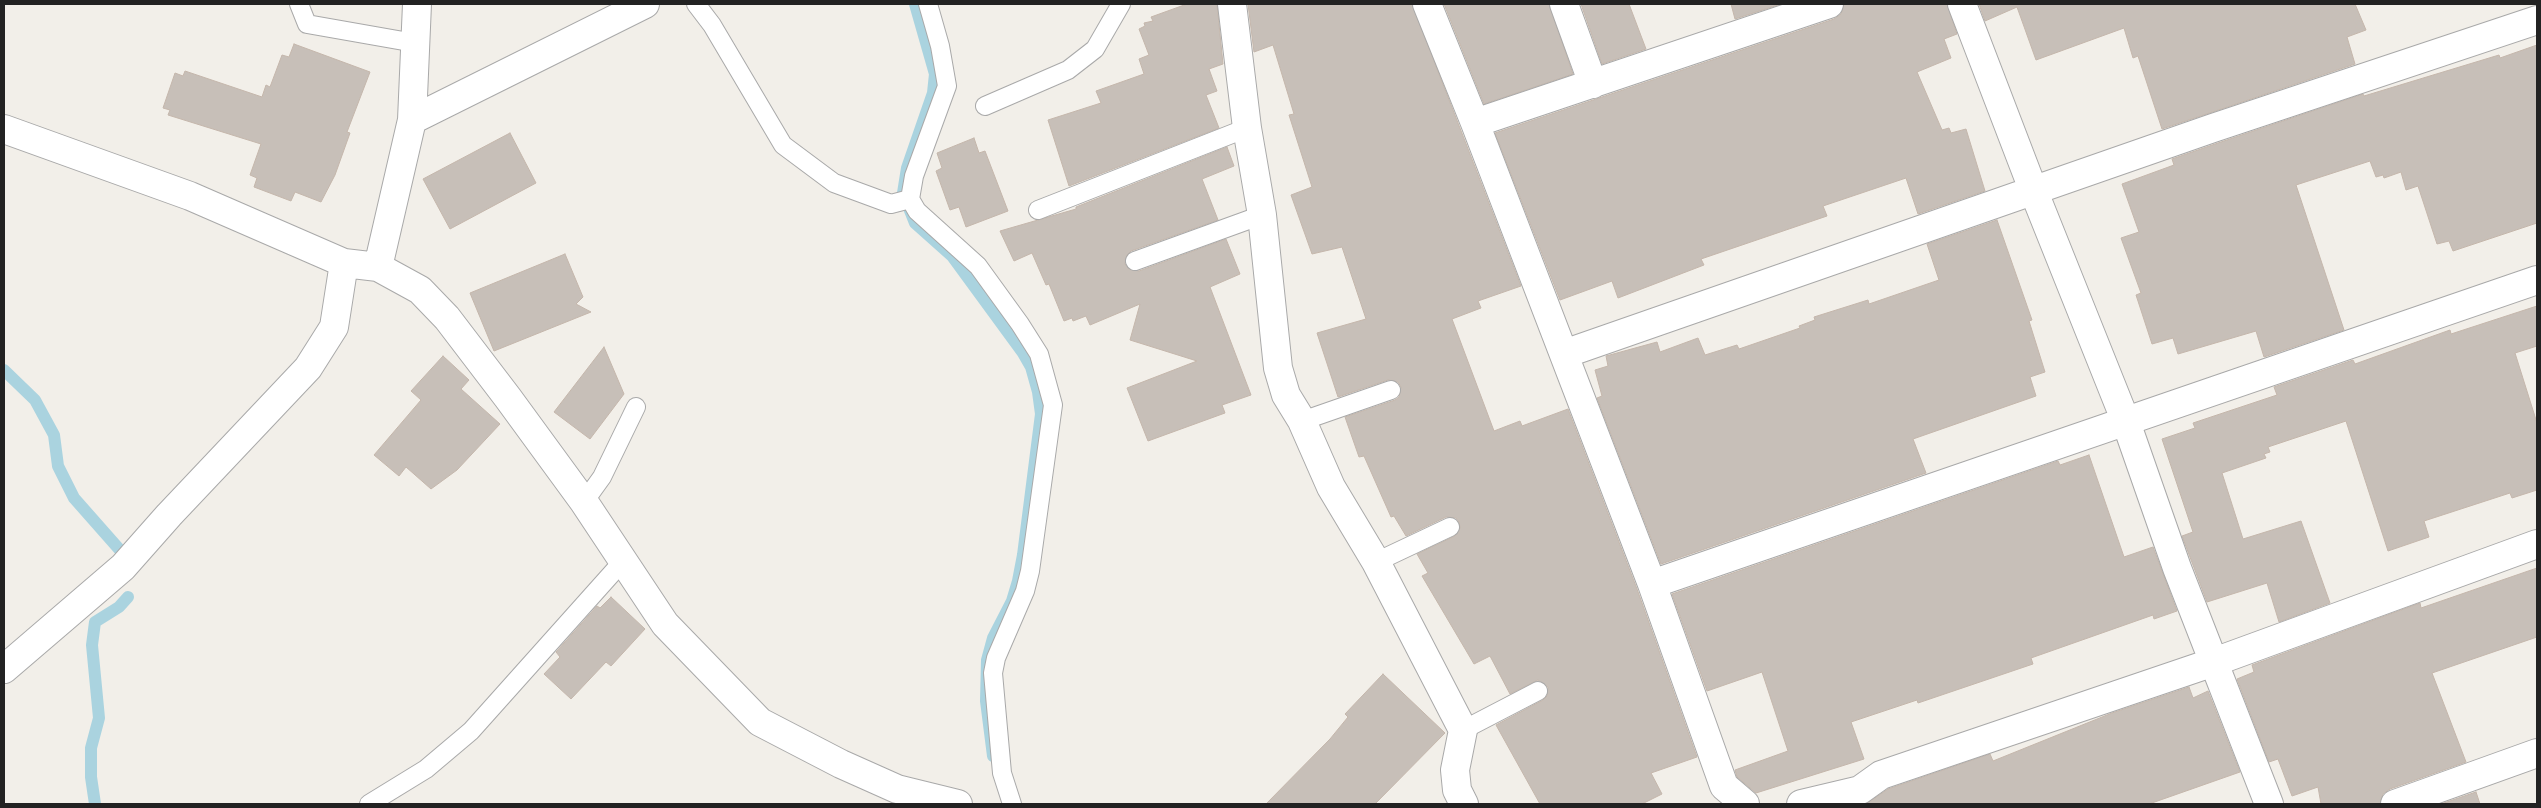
<!DOCTYPE html>
<style>
body{margin:0}
#map{position:relative;width:2541px;height:808px;overflow:hidden;background:#f2efe9;font-family:Barlow,sans-serif}
canvas{display:block}
.frame{position:absolute;inset:0;border:5px solid #222;pointer-events:none}
</style>
<div id="map">
<canvas width="2541" height="808"></canvas>
<div class="frame"></div>
</div>
<script>
const c = document.querySelector('canvas').getContext('2d');
c.lineJoin = 'round';
function poly(rows) {
  const path = new Path2D();
  for (const r of rows) {
    path.moveTo(r[0], r[1]);
    for (let i = 2; i < r.length; i += 2) path.lineTo(r[i], r[i + 1]);
  }
  return path;
}
function strokePath(path, color, width, dash) {
  c.strokeStyle = color;
  c.lineWidth = width;
  c.lineCap = dash ? 'butt' : 'round';
  c.setLineDash(dash || []);
  c.stroke(path);
}
function fill(path, color) {
  c.fillStyle = color;
  c.fill(path, 'evenodd');
}
strokePath(poly([
 [915,4,935,74,933,93,907,168,903,193,915,223,952,256,1023,353,1031,367,1038,392,1041,414,1023,555,1018,581,1012,601,993,638,987,660,986,701,993,756],
 [4,370,35,400,54,435,58,466,74,498,119,549],
 [95,804,91,777,91,748,99,718,92,645,95,622,119,607,128,597]
]), '#aad3df', 12);
const building = poly([
 [1187,4,1217,4,1223,64,1209,69,1217,91,1206,95,1219,128,1069,186,1048,120,1101,103,1096,91,1144,74,1139,59,1149,55,1139,29,1145,26,1144,23,1153,21,1151,17,1187,4],
 [1248,4,1412,4,1521,286,1478,301,1481,308,1452,319,1494,431,1520,421,1522,426,1568,409,1637,589,1697,757,1651,773,1662,794,1642,804,1540,804,1496,725,1543,700,1547,696,1548,687,1538,680,1510,694,1490,656,1474,664,1422,576,1428,573,1417,554,1455,536,1460,528,1459,522,1456,518,1446,517,1406,536,1394,516,1391,517,1364,456,1359,457,1345,417,1395,400,1399,397,1401,387,1398,382,1388,380,1338,397,1317,333,1366,319,1342,247,1312,254,1291,195,1312,187,1289,115,1294,114,1273,45,1254,52,1248,4],
 [1444,4,1549,4,1573,74,1484,104,1444,4],
 [1581,4,1629,4,1646,49,1602,64,1581,4],
 [1731,4,1781,4,1735,19,1731,4],
 [1844,4,1947,4,1957,34,1944,39,1951,58,1917,72,1942,130,1949,128,1951,133,1966,129,1985,191,1918,214,1906,178,1823,206,1827,216,1701,259,1704,265,1618,298,1612,281,1560,300,1495,133,1834,19,1841,14,1844,4],
 [1979,4,2355,4,2366,30,2347,37,2355,64,2162,129,2138,56,2133,58,2124,28,2036,60,2017,7,1985,21,1979,4],
 [294,44,370,72,347,132,350,133,335,175,321,202,295,192,291,201,254,187,257,178,250,175,261,144,168,115,170,110,163,108,175,73,183,76,185,71,262,97,266,85,270,87,282,55,289,57,294,44],
 [2537,45,2537,223,2453,251,2449,241,2437,244,2418,186,2406,190,2401,172,2384,178,2383,175,2376,177,2370,161,2296,185,2344,330,2264,357,2256,331,2178,354,2173,338,2152,344,2136,295,2141,293,2121,238,2139,232,2122,184,2174,165,2172,159,2218,143,2363,94,2364,96,2499,55,2500,58,2537,45],
 [510,133,536,183,450,229,423,179,510,133],
 [974,138,979,153,985,151,1008,211,966,227,959,207,950,210,936,171,942,168,937,153,974,138],
 [1227,147,1234,166,1202,179,1218,220,1131,251,1127,255,1125,264,1129,269,1139,271,1226,239,1240,274,1210,287,1251,395,1222,405,1225,413,1148,441,1127,388,1197,361,1130,340,1140,304,1090,325,1086,316,1073,321,1072,318,1064,321,1049,284,1046,285,1032,253,1014,261,1000,231,1076,209,1076,207,1227,147],
 [1997,220,2032,320,2029,321,2045,372,2030,377,2036,396,1913,439,1926,473,1661,564,1597,398,1602,396,1595,370,1608,366,1606,356,1657,342,1660,352,1698,338,1705,355,1737,345,1739,349,1800,328,1799,326,1815,320,1814,317,1868,300,1869,304,1939,280,1927,244,1997,220],
 [565,254,583,297,576,304,591,312,494,351,470,293,565,254],
 [2537,306,2537,346,2515,353,2537,423,2537,490,2512,498,2510,493,2424,521,2429,537,2388,551,2346,421,2268,447,2270,452,2264,454,2266,458,2222,473,2243,539,2301,521,2330,603,2279,622,2267,583,2207,602,2182,536,2193,532,2162,439,2195,428,2193,423,2277,395,2274,387,2353,360,2355,364,2450,330,2451,334,2537,306],
 [604,347,624,394,590,439,554,412,604,347],
 [443,356,469,380,461,389,500,424,457,470,431,489,406,467,399,476,374,455,421,400,411,391,443,356],
 [2089,455,2124,557,2153,547,2177,611,2154,619,2153,615,2031,658,2033,664,1918,703,1917,700,1851,722,1864,759,1756,793,1737,777,1735,770,1788,751,1762,672,1707,691,1672,594,2058,461,2060,465,2089,455],
 [2537,568,2537,637,2432,673,2466,762,2390,789,2383,794,2380,804,2321,804,2318,787,2292,796,2278,759,2269,762,2237,679,2254,672,2252,665,2420,603,2421,608,2537,568],
 [611,597,645,629,611,666,606,662,571,699,544,674,560,657,556,652,597,606,600,608,611,597],
 [1383,674,1445,733,1375,804,1266,804,1330,739,1348,717,1345,714,1383,674],
 [2189,687,2193,698,2208,691,2240,772,2149,804,1866,804,1888,789,1990,754,1993,761,2112,713,2189,687],
 [2476,792,2480,804,2441,804,2476,792]
]);
fill(building, '#c7bfb8');
strokePath(building, '#c4b6ab', 1);
const service = poly([
 [299,4,307,24,415,43],
 [696,4,712,25,783,145,834,183,891,204,910,199],
 [928,4,940,46,947,86,914,176,910,199,917,211,978,266,1020,324,1039,354,1053,405,1030,571,1025,591,996,658,993,673,1002,773,1012,804],
 [985,106,1068,70,1095,49,1121,4],
 [1038,210,1247,128],
 [1135,261,1262,215],
 [1302,421,1391,390],
 [584,502,602,477,636,407],
 [1376,562,1450,527],
 [1463,730,1538,691],
 [369,804,426,769,471,731,623,561]
]);
const minor = poly([
 [1232,4,1247,128,1262,215,1278,368,1286,395,1302,421,1331,487,1376,562,1463,730,1455,770,1457,790,1464,804],
 [1427,4,1475,123,1652,584,1724,786,1745,804],
 [1564,4,1593,84],
 [1962,4,2034,192,2126,422,2177,568,2269,804],
 [412,120,645,4],
 [1475,123,1829,4],
 [4,129,190,196,344,263,378,267,420,290,447,318,508,398,584,502,665,624,760,722,841,764,897,789,958,804],
 [378,267,412,120,417,4],
 [1564,354,2213,128,2537,20],
 [1652,584,2537,280],
 [4,669,123,567,169,515,308,368,334,327,344,263],
 [1801,804,1860,790,1881,775,2214,662,2537,544],
 [2395,804,2537,753]
]);
strokePath(service, '#a9a9a9', 20);
strokePath(minor, '#a9a9a9', 30);
strokePath(service, '#fff', 18);
strokePath(minor, '#fff', 28);
</script>
